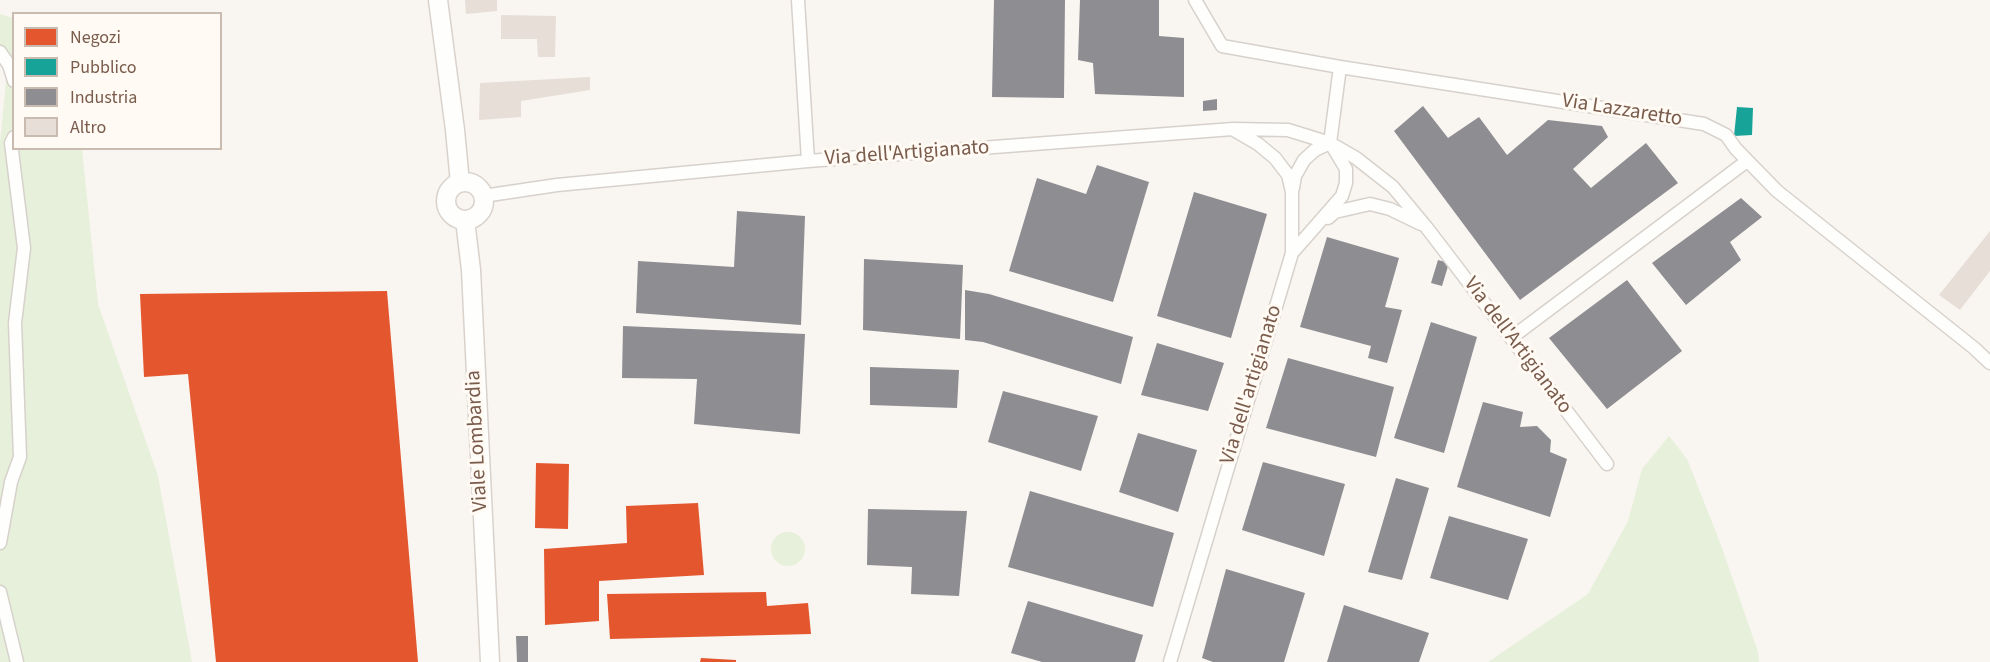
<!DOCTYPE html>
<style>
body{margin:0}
#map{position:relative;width:1990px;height:662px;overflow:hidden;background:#f9f5f0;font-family:"Source Sans 3",sans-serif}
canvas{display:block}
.legend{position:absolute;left:12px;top:12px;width:210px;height:138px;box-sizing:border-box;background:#fffaf3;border:2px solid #cabbb1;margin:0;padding:8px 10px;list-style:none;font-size:18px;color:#7a5c4d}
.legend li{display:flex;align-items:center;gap:12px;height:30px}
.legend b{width:30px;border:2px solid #cabbb1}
</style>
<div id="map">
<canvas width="1990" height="662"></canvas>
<ul class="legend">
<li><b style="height:16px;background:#e4572e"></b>Negozi</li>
<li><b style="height:16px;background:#17a398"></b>Pubblico</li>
<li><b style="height:16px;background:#8d8d92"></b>Industria</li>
<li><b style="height:16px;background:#e6ded7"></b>Altro</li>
</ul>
</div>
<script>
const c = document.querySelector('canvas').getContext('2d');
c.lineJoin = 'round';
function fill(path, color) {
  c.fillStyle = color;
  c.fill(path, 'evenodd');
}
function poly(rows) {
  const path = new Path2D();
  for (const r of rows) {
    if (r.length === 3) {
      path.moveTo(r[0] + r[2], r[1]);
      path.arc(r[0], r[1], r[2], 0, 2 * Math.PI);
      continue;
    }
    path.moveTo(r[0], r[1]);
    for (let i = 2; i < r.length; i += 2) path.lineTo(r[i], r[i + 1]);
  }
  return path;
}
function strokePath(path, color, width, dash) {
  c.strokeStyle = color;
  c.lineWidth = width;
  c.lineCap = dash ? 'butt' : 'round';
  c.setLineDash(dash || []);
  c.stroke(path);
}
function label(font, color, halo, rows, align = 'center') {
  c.font = font + ' "Source Sans 3",sans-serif';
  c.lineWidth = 6;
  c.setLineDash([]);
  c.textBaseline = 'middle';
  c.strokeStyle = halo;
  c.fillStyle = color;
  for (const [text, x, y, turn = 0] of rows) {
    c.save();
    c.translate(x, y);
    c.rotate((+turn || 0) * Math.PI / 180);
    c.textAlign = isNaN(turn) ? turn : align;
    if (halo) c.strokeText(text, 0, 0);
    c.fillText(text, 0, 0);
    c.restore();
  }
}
fill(poly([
 [0,14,13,18,14,148,82,149,98,304,158,476,192,662,0,662,0,142,8,62,0,60],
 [1669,436,1687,459,1721,545,1758,652,1759,662,1488,662,1588,594,1628,521,1642,469],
 [788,549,17]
]), '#e7f0db');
fill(poly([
 [387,291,418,662,216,662,188,374,144,377,140,294],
 [536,463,569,464,568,529,535,528],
 [698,503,704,575,599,581,599,621,545,625,544,549,627,543,626,506],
 [766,592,767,606,808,603,811,634,610,639,607,594],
 [701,658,736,660,736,662,700,662]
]), '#e4572e');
fill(poly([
 [1737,107,1753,108,1752,135,1734,136]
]), '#17a398');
fill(poly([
 [994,0,1065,0,1064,98,992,97],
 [1080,0,1159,0,1159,36,1184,38,1184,97,1095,94,1093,63,1078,60],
 [1217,99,1217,110,1203,111,1203,101],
 [1423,106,1448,138,1479,117,1507,155,1548,120,1602,126,1608,137,1573,169,1591,188,1646,143,1678,183,1520,300,1394,131],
 [1097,165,1149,182,1113,302,1009,271,1037,178,1086,194],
 [1194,192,1267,214,1231,338,1157,316],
 [1741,198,1762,217,1730,242,1741,260,1686,305,1652,263],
 [737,211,805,216,801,325,636,313,638,261,734,267],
 [1327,237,1399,258,1385,307,1402,310,1387,363,1368,358,1371,346,1300,327],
 [864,259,963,265,960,339,863,330],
 [1438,260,1449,263,1442,286,1431,283],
 [1627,280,1682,351,1607,409,1549,338],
 [965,290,989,294,1133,337,1121,384,983,342,965,340],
 [1431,322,1477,337,1444,453,1394,438],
 [623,326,805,334,800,434,694,424,697,379,622,378],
 [1157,343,1224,363,1208,411,1141,395],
 [1288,358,1394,387,1376,457,1266,428],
 [870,367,959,370,957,408,870,405],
 [1003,391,1098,416,1081,471,988,442],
 [1483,402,1523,412,1520,427,1537,426,1551,440,1550,452,1567,459,1550,517,1457,487],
 [1138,433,1197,450,1178,512,1119,492],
 [1263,462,1345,484,1324,556,1242,530],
 [1396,478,1429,488,1402,580,1368,572],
 [1030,491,1174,533,1153,607,1008,567],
 [868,509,967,511,959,596,911,594,912,567,867,565],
 [1449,516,1528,539,1508,600,1430,578],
 [1226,569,1305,593,1284,662,1213,662,1202,658],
 [1028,601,1143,635,1135,662,1042,662,1011,653],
 [1344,605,1429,633,1419,662,1327,662],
 [516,636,528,636,528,662,517,662]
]), '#8d8d92');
fill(poly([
 [465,0,497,0,497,11,466,14],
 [501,15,556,16,555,57,538,57,537,39,501,39],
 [590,77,590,90,521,101,521,117,479,120,480,83],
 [1990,231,1990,271,1960,310,1939,295]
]), '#e6ded7');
const minor = poly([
 [798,0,808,161],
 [1195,0,1222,46,1340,67,1704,124,1726,135,1736,149,1777,191,1974,348,1990,363],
 [0,52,9,65,14,81],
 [1330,143,1340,67],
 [1293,188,1295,176,1304,160,1315,150,1330,143],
 [483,196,557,185,808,161,1233,129,1288,130,1330,143,1356,158,1393,187,1427,228,1607,464],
 [1328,218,1335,212,1370,204,1390,209,1421,224],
 [1292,253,1342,196,1346,183,1346,169,1331,144],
 [1511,338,1747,161],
 [0,543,11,482,20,457,15,323,24,248,11,143,14,137],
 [0,592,17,662],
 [1170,662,1292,253,1292,192,1288,175,1275,158,1258,144,1234,130]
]);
const secondary = poly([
 [438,0,455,130,460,183],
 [465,201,19],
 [465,220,471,270,490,662]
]);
strokePath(minor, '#d7d1cb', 15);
strokePath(secondary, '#d9d2cb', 21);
strokePath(minor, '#fefefd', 12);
strokePath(secondary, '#fefefd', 18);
label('21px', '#7a5c4d', '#fffaf3', [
 ["Via Lazzaretto",1622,111,9],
 ["Via dell'Artigianato",907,154,-4],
 ["Via dell'Artigianato",1517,346,53],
 ["Via dell'artigianato",1252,385,-73],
 ["Viale Lombardia",478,441,-93]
]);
</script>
